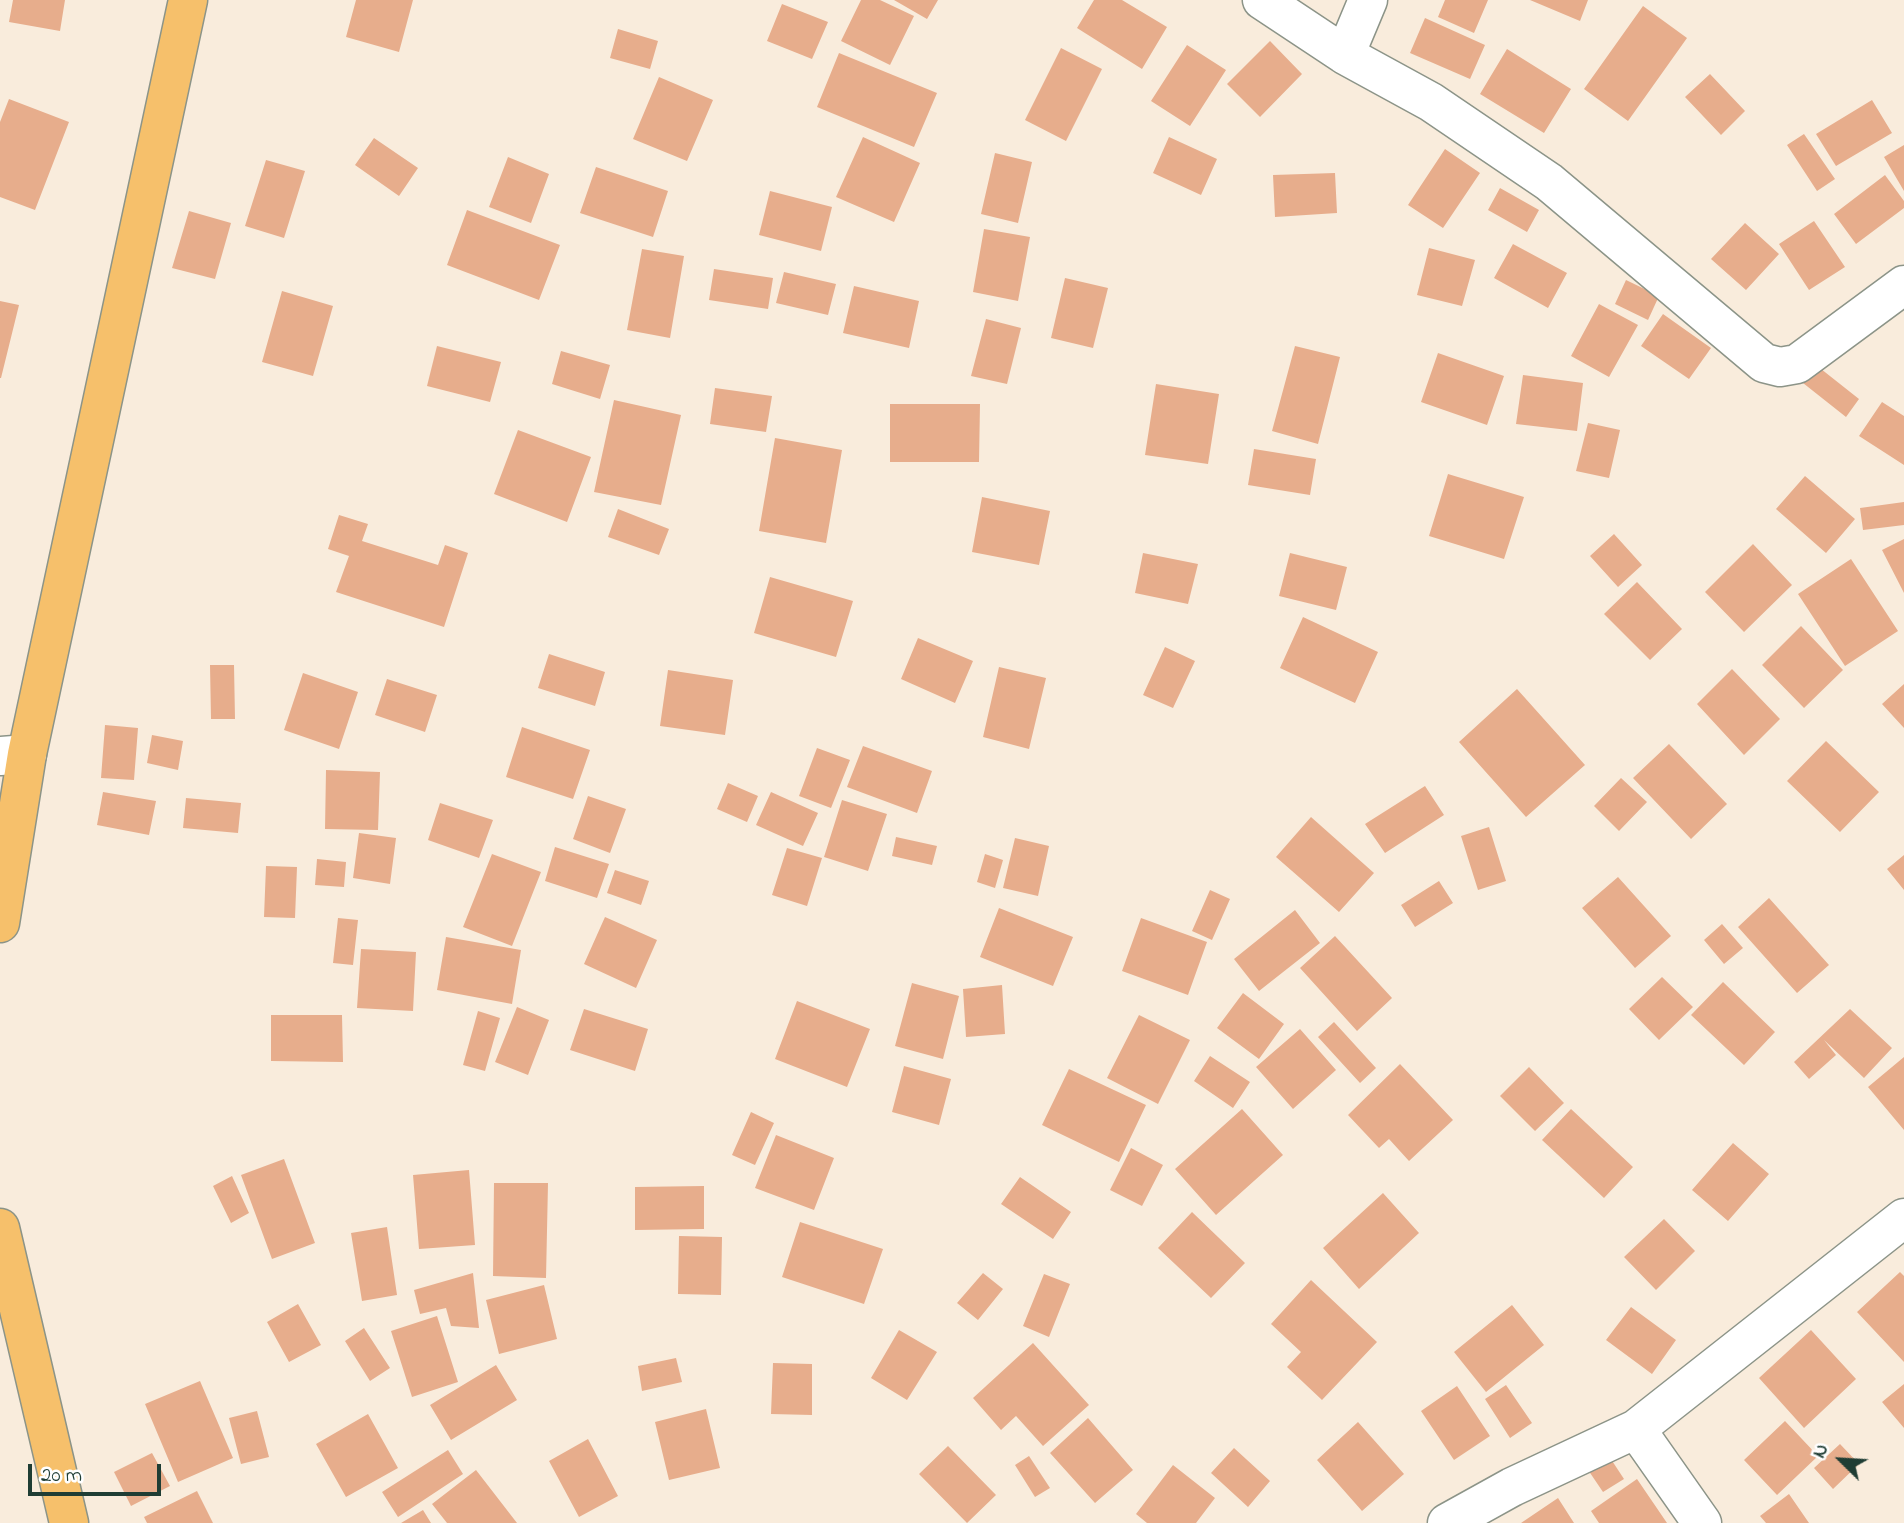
<!DOCTYPE html>
<style>
body{margin:0}
#map{position:relative;width:1904px;height:1523px;overflow:hidden;background:#f9ecdc;font-family:"Indie Flower",sans-serif}
canvas{display:block}
.north{position:absolute;left:1806px;top:1425px;width:70px;height:70px;-webkit-text-stroke:5px #fff;paint-order:stroke;rotate:294deg;font-size:19px;font-weight:700;line-height:28px;text-align:center;color:#1f3d34}
.north::after{content:'';display:block;margin:auto;width:24px;height:32px;background:#1f3d34;clip-path:polygon(50% 0,100% 100%,50% 72%,0 100%)}
.scale{position:absolute;left:28px;top:1464px;width:133px;height:32px;box-sizing:border-box;border:4px solid #1f3d34;border-top:0;padding-left:9px;font-size:21px;line-height:24px;white-space:nowrap;color:#1f3d34;-webkit-text-stroke:5px #fff;paint-order:stroke}
</style>
<div id="map">
<canvas width="1904" height="1523"></canvas>
<div class="north">N</div>
<div class="scale">20 m</div>
</div>
<script>
const c = document.querySelector('canvas').getContext('2d');
c.lineJoin = 'round';
function fill(path, color) {
  c.fillStyle = color;
  c.fill(path, 'evenodd');
}
function poly(rows) {
  const path = new Path2D();
  for (const r of rows) {
    path.moveTo(r[0], r[1]);
    for (let i = 2; i < r.length; i += 2) path.lineTo(r[i], r[i + 1]);
  }
  return path;
}
function strokePath(path, color, width, dash) {
  c.strokeStyle = color;
  c.lineWidth = width;
  c.lineCap = dash ? 'butt' : 'round';
  c.setLineDash(dash || []);
  c.stroke(path);
}
fill(poly([
 [13,0,65,0,60,31,9,22],
 [356,0,413,0,399,52,346,37],
 [861,0,880,0,914,16,890,65,841,41],
 [894,0,938,0,927,19],
 [1094,0,1122,0,1167,27,1142,69,1077,28],
 [1445,0,1488,0,1474,33,1438,17],
 [1530,0,1588,0,1580,21],
 [782,4,828,22,812,59,767,41],
 [1643,6,1687,38,1628,121,1584,89],
 [1425,18,1485,45,1470,79,1410,53],
 [618,29,658,41,650,69,610,58],
 [1270,41,1302,74,1260,117,1227,84],
 [1187,45,1226,70,1190,126,1151,101],
 [1061,48,1102,69,1066,141,1025,120],
 [1507,49,1571,89,1544,133,1480,94],
 [839,53,937,93,914,147,817,107],
 [1710,74,1745,111,1721,135,1685,97],
 [659,77,713,100,687,161,633,139],
 [9,99,69,122,35,210,0,197,0,122],
 [1872,100,1892,133,1836,166,1816,134],
 [1804,134,1835,179,1817,191,1787,145],
 [863,137,920,163,894,222,836,197],
 [1169,137,1217,159,1201,195,1153,173],
 [374,138,418,168,399,196,355,165],
 [1904,145,1904,191,1884,157],
 [1445,149,1480,173,1443,228,1408,205],
 [995,153,1032,162,1018,223,981,214],
 [508,157,549,174,531,223,489,207],
 [266,160,305,171,284,238,245,226],
 [596,167,668,191,653,237,580,213],
 [1335,173,1337,213,1275,217,1273,175],
 [1885,175,1904,201,1904,208,1856,244,1834,214],
 [1500,188,1539,210,1527,232,1488,210],
 [770,191,832,207,821,251,759,235],
 [467,210,560,245,539,300,447,265],
 [189,211,231,223,215,279,172,268],
 [1814,221,1845,267,1809,290,1779,244],
 [1745,223,1779,254,1746,290,1711,259],
 [984,229,1030,237,1018,301,973,292],
 [1513,244,1567,273,1548,308,1494,278],
 [1429,248,1475,260,1462,306,1417,295],
 [642,249,684,256,670,338,627,330],
 [714,269,773,278,768,309,709,300],
 [784,272,836,284,828,315,776,303],
 [1065,278,1108,288,1093,348,1051,338],
 [1626,280,1659,296,1648,320,1615,304],
 [854,286,919,301,909,348,843,333],
 [282,291,333,306,313,376,262,362],
 [0,301,19,305,1,378,0,378],
 [1599,304,1638,325,1609,377,1571,356],
 [1663,314,1711,348,1689,379,1641,346],
 [986,319,1021,328,1007,384,971,376],
 [437,346,501,362,490,402,427,386],
 [1295,346,1340,357,1318,444,1272,431],
 [561,351,610,365,600,399,552,384],
 [1438,353,1504,376,1487,425,1421,402],
 [1816,365,1859,399,1846,417,1803,383],
 [1523,375,1583,383,1577,431,1516,424],
 [1156,384,1219,394,1208,464,1145,455],
 [715,388,772,396,766,432,710,424],
 [614,400,681,415,661,505,594,492],
 [1882,402,1904,416,1904,465,1859,436],
 [890,404,980,404,979,462,890,462],
 [1588,423,1620,430,1609,478,1576,471],
 [518,430,591,457,567,522,494,494],
 [775,438,842,450,826,543,759,531],
 [1254,449,1316,459,1310,495,1248,485],
 [1448,474,1524,497,1504,559,1429,536],
 [1805,476,1855,519,1826,553,1776,509],
 [982,497,1050,511,1039,565,972,552],
 [1904,502,1904,525,1863,530,1860,508],
 [618,509,669,529,659,555,608,537],
 [339,515,368,524,362,541,438,565,445,545,468,553,444,627,336,592,349,556,328,549],
 [1614,534,1642,565,1618,587,1590,556],
 [1904,539,1904,593,1882,550],
 [1753,544,1792,585,1744,632,1705,592],
 [1143,553,1198,564,1188,604,1135,593],
 [1290,553,1347,567,1336,610,1279,596],
 [1851,559,1898,631,1845,666,1798,594],
 [770,577,853,601,836,657,754,633],
 [1637,582,1682,629,1650,660,1604,614],
 [1303,617,1378,652,1355,703,1280,668],
 [1801,626,1843,670,1804,708,1762,665],
 [918,638,973,661,955,703,901,679],
 [1165,647,1195,661,1173,708,1143,695],
 [549,654,605,672,595,706,538,688],
 [210,665,234,665,235,719,211,719],
 [999,667,1046,678,1029,749,983,737],
 [1732,669,1780,719,1744,755,1697,704],
 [668,670,733,680,725,735,660,726],
 [303,673,358,692,339,749,284,730],
 [387,679,437,695,425,732,375,715],
 [1904,684,1904,728,1882,704],
 [1517,689,1585,765,1526,817,1459,742],
 [105,725,138,728,134,780,101,778],
 [522,727,590,750,573,799,506,777],
 [152,735,183,741,178,770,147,763],
 [1826,741,1879,792,1840,832,1787,781],
 [1669,744,1727,804,1691,839,1633,778],
 [863,746,932,771,917,813,847,787],
 [817,748,850,760,831,808,799,796],
 [326,770,380,772,378,830,325,829],
 [1621,778,1647,802,1619,831,1594,806],
 [728,783,758,796,747,822,717,809],
 [1425,786,1444,815,1385,853,1365,824],
 [103,792,156,801,149,835,97,825],
 [771,792,818,813,803,846,756,825],
 [588,796,626,809,610,853,573,839],
 [186,798,241,803,238,833,183,828],
 [842,800,887,814,868,871,824,857],
 [440,803,493,820,479,858,428,840],
 [1311,817,1374,873,1339,912,1276,857],
 [1489,827,1506,881,1478,890,1461,836],
 [359,833,396,838,390,884,353,878],
 [896,837,937,846,932,865,892,856],
 [1015,838,1049,846,1038,896,1003,888],
 [555,847,609,864,597,898,545,881],
 [787,848,822,858,807,906,772,895],
 [492,854,541,872,512,946,463,927],
 [985,854,1003,860,995,888,977,882],
 [1904,855,1904,890,1887,869],
 [317,859,346,862,344,887,315,885],
 [266,866,297,867,295,918,264,917],
 [615,870,649,881,641,905,607,893],
 [1618,877,1671,936,1635,968,1582,908],
 [1439,881,1453,903,1415,927,1401,905],
 [1210,890,1230,899,1212,940,1192,931],
 [1769,898,1829,965,1797,993,1738,927],
 [999,908,1073,937,1053,986,980,957],
 [1295,910,1320,943,1259,991,1234,959],
 [605,917,657,940,636,988,584,964],
 [338,918,358,920,353,965,333,963],
 [1141,918,1207,942,1188,995,1122,971],
 [1722,924,1743,948,1724,964,1704,940],
 [1335,936,1392,998,1357,1031,1300,968],
 [446,937,521,950,512,1004,437,990],
 [361,949,416,952,413,1011,357,1008],
 [1662,977,1693,1007,1659,1040,1629,1009],
 [1723,982,1775,1032,1744,1065,1691,1015],
 [912,983,959,996,943,1059,895,1046],
 [1002,985,1005,1034,966,1037,963,989],
 [1243,993,1284,1024,1259,1059,1217,1028],
 [797,1001,870,1029,847,1087,775,1059],
 [517,1007,549,1020,528,1075,495,1062],
 [584,1009,648,1029,635,1071,570,1050],
 [1850,1009,1892,1048,1864,1078,1824,1040,1836,1055,1809,1079,1794,1062],
 [478,1011,500,1018,485,1071,463,1065],
 [271,1015,342,1015,343,1062,271,1061],
 [1139,1015,1190,1040,1158,1104,1107,1078],
 [1334,1022,1376,1068,1360,1083,1318,1037],
 [1300,1029,1336,1070,1293,1109,1256,1067],
 [1210,1056,1250,1082,1233,1108,1194,1081],
 [1904,1057,1904,1130,1868,1087],
 [1400,1064,1453,1120,1409,1161,1389,1139,1379,1148,1348,1115],
 [904,1066,951,1079,939,1125,892,1112],
 [1529,1067,1564,1103,1535,1131,1500,1096],
 [1069,1069,1146,1105,1119,1162,1042,1125],
 [1242,1109,1283,1155,1216,1215,1175,1169],
 [1571,1109,1633,1167,1604,1198,1542,1140],
 [751,1112,774,1123,755,1165,732,1155],
 [776,1135,834,1158,814,1210,755,1188],
 [1733,1143,1769,1174,1728,1221,1692,1190],
 [1131,1148,1163,1165,1142,1206,1110,1190],
 [284,1159,315,1243,272,1259,241,1175],
 [469,1170,475,1245,419,1249,413,1175],
 [232,1176,249,1213,231,1223,213,1186],
 [1020,1177,1071,1212,1053,1239,1001,1204],
 [494,1183,548,1183,546,1278,493,1276],
 [704,1186,704,1229,635,1230,635,1187],
 [1383,1193,1419,1233,1359,1289,1323,1248],
 [1192,1212,1245,1263,1211,1298,1158,1248],
 [1664,1219,1695,1251,1656,1290,1624,1257],
 [800,1222,883,1249,864,1304,782,1277],
 [387,1227,397,1295,362,1301,351,1233],
 [679,1236,722,1237,721,1295,678,1294],
 [1900,1272,1904,1276,1904,1362,1857,1312],
 [473,1273,479,1328,451,1326,446,1308,420,1314,414,1290],
 [983,1273,1003,1289,978,1320,957,1303],
 [1044,1274,1070,1284,1049,1337,1023,1326],
 [1311,1280,1377,1342,1322,1400,1287,1367,1301,1352,1271,1324],
 [544,1285,557,1339,499,1354,486,1300],
 [298,1304,321,1345,289,1362,267,1322],
 [1512,1305,1544,1345,1486,1392,1454,1352],
 [1631,1307,1676,1340,1652,1374,1606,1340],
 [437,1316,458,1382,412,1397,391,1331],
 [364,1328,390,1368,370,1381,345,1341],
 [899,1330,937,1352,907,1400,871,1378],
 [1811,1330,1856,1379,1804,1428,1759,1378],
 [1033,1343,1089,1405,1043,1446,1016,1416,1001,1430,973,1398],
 [676,1358,682,1382,642,1391,638,1366],
 [773,1363,812,1364,812,1415,771,1414],
 [496,1365,517,1400,451,1440,430,1405],
 [200,1381,233,1458,178,1482,145,1404],
 [1904,1384,1904,1428,1882,1402],
 [1506,1385,1532,1423,1510,1438,1485,1399],
 [1457,1386,1490,1436,1454,1460,1421,1411],
 [706,1409,720,1468,669,1480,655,1422],
 [257,1411,269,1457,241,1464,229,1418],
 [368,1414,398,1468,346,1497,316,1444],
 [1088,1418,1133,1470,1095,1503,1050,1453],
 [1785,1421,1818,1456,1777,1495,1744,1460],
 [1358,1422,1404,1474,1362,1511,1317,1460],
 [588,1439,618,1496,579,1517,549,1461],
 [1840,1444,1859,1464,1833,1489,1814,1468],
 [948,1446,996,1495,967,1523,919,1474],
 [1603,1447,1624,1479,1603,1492,1582,1461],
 [1234,1448,1270,1481,1248,1507,1211,1473],
 [448,1450,463,1474,398,1517,382,1492],
 [152,1453,170,1486,131,1506,114,1472],
 [1029,1456,1050,1488,1035,1497,1015,1465],
 [1173,1465,1215,1498,1196,1523,1147,1523,1136,1514],
 [476,1470,517,1523,447,1523,432,1504],
 [1637,1479,1667,1523,1599,1523,1591,1511],
 [197,1491,213,1523,147,1523,144,1517],
 [1789,1494,1809,1523,1766,1523,1760,1516],
 [1558,1498,1574,1523,1521,1523],
 [423,1510,431,1523,401,1523]
]), '#e7ad8c');
const minor = poly([
 [1262,0,1345,55,1368,0],
 [1345,55,1431,102,1549,182,1764,363,1780,367,1797,364,1904,285],
 [0,756,27,754],
 [1636,1429,1702,1523],
 [1447,1523,1512,1487,1636,1429,1904,1218]
]);
const major = poly([
 [0,923,27,754,188,0],
 [0,1228,69,1523]
]);
strokePath(minor, '#8c9488', 41);
strokePath(major, '#8c9488', 41);
strokePath(minor, '#fff', 38);
strokePath(major, '#f6c06b', 38);
</script>
